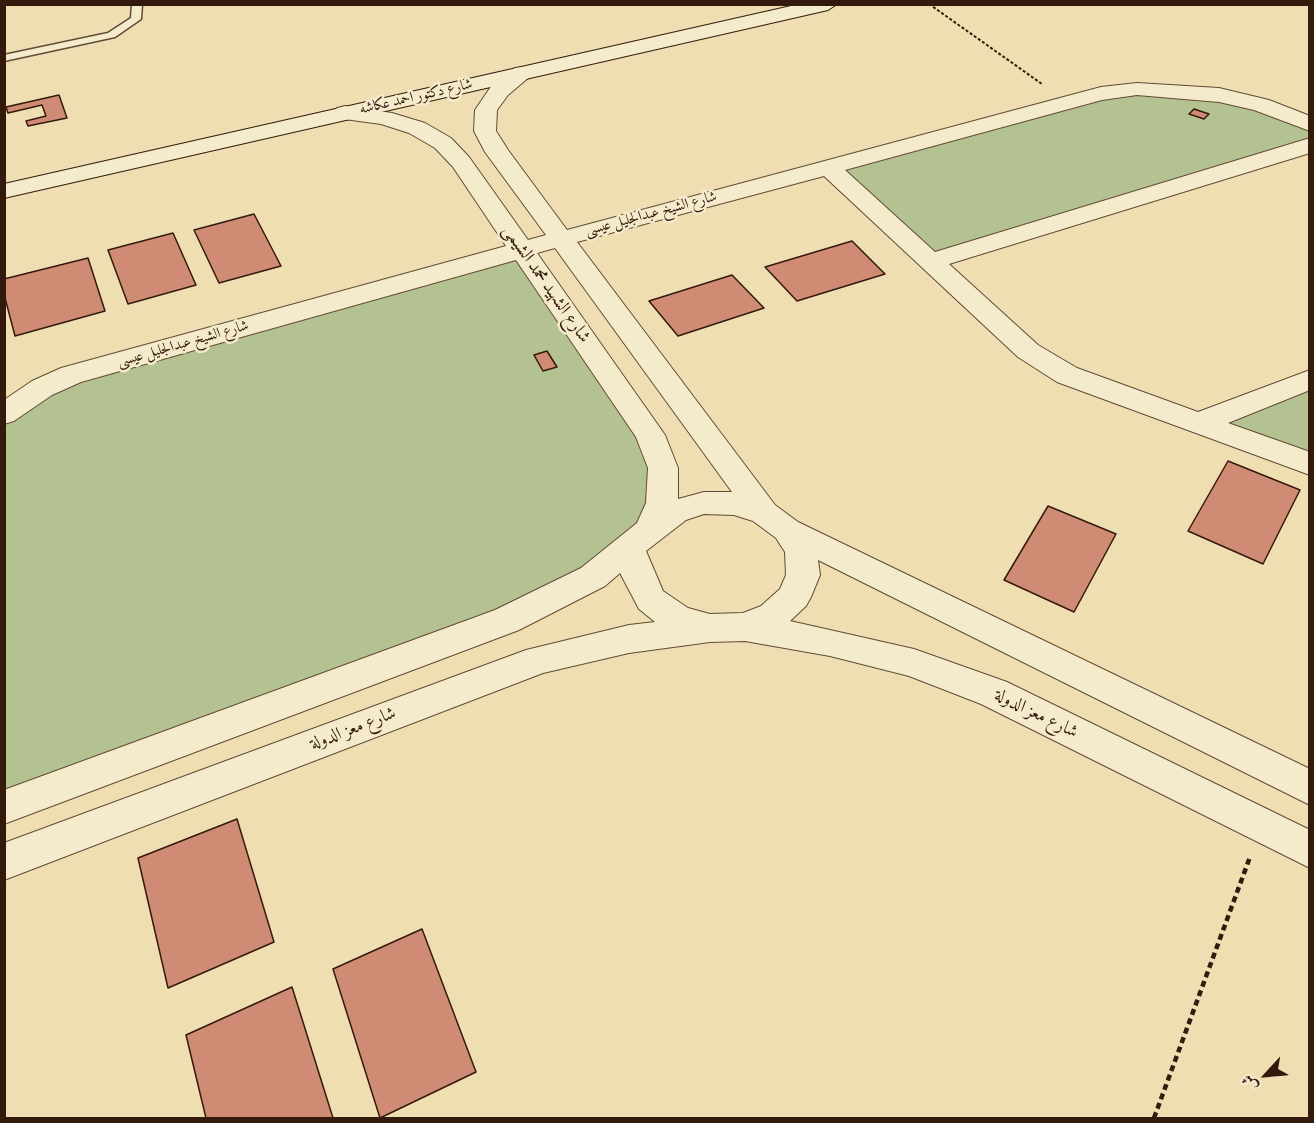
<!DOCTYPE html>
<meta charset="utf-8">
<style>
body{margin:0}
#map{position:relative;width:1314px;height:1123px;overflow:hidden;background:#eedeb1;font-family:Alegreya,Amiri,serif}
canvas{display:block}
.frame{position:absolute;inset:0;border:6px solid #331a0d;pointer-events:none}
.north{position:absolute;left:1236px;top:1045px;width:60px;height:60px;-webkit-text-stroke:4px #f4eacc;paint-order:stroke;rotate:244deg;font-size:16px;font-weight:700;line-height:24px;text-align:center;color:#331a0d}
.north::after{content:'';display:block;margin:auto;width:21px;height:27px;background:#331a0d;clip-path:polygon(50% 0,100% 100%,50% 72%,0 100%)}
</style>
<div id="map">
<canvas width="1314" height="1123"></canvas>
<div class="frame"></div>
<div class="north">ش</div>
</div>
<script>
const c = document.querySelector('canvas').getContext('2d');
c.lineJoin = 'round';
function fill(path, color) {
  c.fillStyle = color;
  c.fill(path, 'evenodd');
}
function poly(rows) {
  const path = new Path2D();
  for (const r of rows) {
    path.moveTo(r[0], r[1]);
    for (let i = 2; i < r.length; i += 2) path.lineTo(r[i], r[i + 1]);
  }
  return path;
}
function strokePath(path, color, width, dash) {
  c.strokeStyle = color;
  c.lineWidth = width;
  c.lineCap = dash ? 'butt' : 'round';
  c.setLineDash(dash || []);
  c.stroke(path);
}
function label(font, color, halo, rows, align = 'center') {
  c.font = font + ' Alegreya,Amiri,serif';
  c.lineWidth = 5;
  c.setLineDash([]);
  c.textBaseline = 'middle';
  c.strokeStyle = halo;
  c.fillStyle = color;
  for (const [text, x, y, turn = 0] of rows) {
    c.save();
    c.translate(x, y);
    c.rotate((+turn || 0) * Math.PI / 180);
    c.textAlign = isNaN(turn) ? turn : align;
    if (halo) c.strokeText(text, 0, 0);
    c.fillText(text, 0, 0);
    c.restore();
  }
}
fill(poly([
 [1177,90,1309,124,1309,145,931,261,828,167,1070,103],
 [522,250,650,435,662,503,593,577,5,807,4,416,42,388],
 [1309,379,1309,464,1197,424]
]), '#b3c290');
const building = poly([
 [59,95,67,118,28,126,26,121,46,116,42,105,8,113,6,107,59,95],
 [1194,109,1209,114,1204,119,1189,114,1194,109],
 [254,214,281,266,219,283,194,230,254,214],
 [173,233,196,285,128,304,108,250,173,233],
 [852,241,885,274,797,301,765,267,852,241],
 [88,258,105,311,15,336,4,294,4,279,88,258],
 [732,275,764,308,678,336,649,301,732,275],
 [547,351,557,367,543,371,534,355,547,351],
 [1228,461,1300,490,1263,564,1188,531,1228,461],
 [1048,506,1116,534,1074,612,1004,580,1048,506],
 [237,819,274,942,168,988,138,858,237,819],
 [422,929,476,1072,380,1118,333,969,422,929],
 [292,987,333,1118,206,1118,186,1035,292,987]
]);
fill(building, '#d08b74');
strokePath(building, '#331a0d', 1.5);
const lane = poly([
 [132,4,142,4,141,19,115,37,4,61,4,55,108,33,131,18,132,4]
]);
const street = poly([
 [523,67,531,68,534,73,508,95,497,110,496,131,508,150,567,230,1101,87,1137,83,1219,88,1269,100,1310,116,1310,131,1254,110,1219,102,1137,95,1102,100,845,170,935,252,1310,138,1310,153,949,264,1038,345,1077,368,1198,412,1310,370,1310,390,1228,423,1310,452,1310,475,1057,382,1018,357,824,176,577,242,775,505,798,522,1310,769,1310,805,818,560,820,575,811,597,806,606,790,621,914,649,1007,682,1310,830,1310,868,981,704,909,676,830,656,745,641,710,642,629,653,543,673,4,880,4,843,526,650,629,625,655,622,639,609,620,573,605,586,519,630,4,824,4,790,495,610,581,568,637,523,646,503,648,468,636,437,516,260,81,382,52,395,14,421,4,424,4,400,32,381,61,368,506,246,453,167,435,148,409,133,381,124,337,118,334,113,337,108,345,106,392,113,425,123,451,138,469,157,528,240,546,235,485,152,474,131,475,110,492,85,515,68,523,67],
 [555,248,732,492,704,492,678,499,678,468,665,435,537,253,555,248],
 [704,514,734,515,753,521,776,538,785,552,786,575,780,589,761,606,743,613,710,614,688,608,663,591,646,551,686,520,704,514]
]);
const secondary = poly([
 [800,4,837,4,828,10,4,198,4,184,800,4]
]);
strokePath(lane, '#624b36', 3);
strokePath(street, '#624b36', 2);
strokePath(secondary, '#331a0d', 2);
strokePath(poly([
 [929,4,1042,84]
]), '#331a0d', 2, [3, 2]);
strokePath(poly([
 [1154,1118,1250,857]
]), '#331a0d', 4.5, [6, 4]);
fill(lane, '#f4eacc');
fill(street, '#f4eacc');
fill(secondary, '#f4eacc');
label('15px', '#331a0d', '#f4eacc', [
 ["شارع دكتور احمد عكاشه",416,97,-13],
 ["شارع الشيخ عبدالجليل عيسى",651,214,-15],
 ["شارع الشيخ عبدالجليل عيسى",183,344,-16]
]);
label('18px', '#331a0d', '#f4eacc', [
 ["شارع الشهيد محمد الشيمى",546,284,55],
 ["شارع معز الدولة",1036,714,26],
 ["شارع معز الدولة",353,729,-21]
]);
</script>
